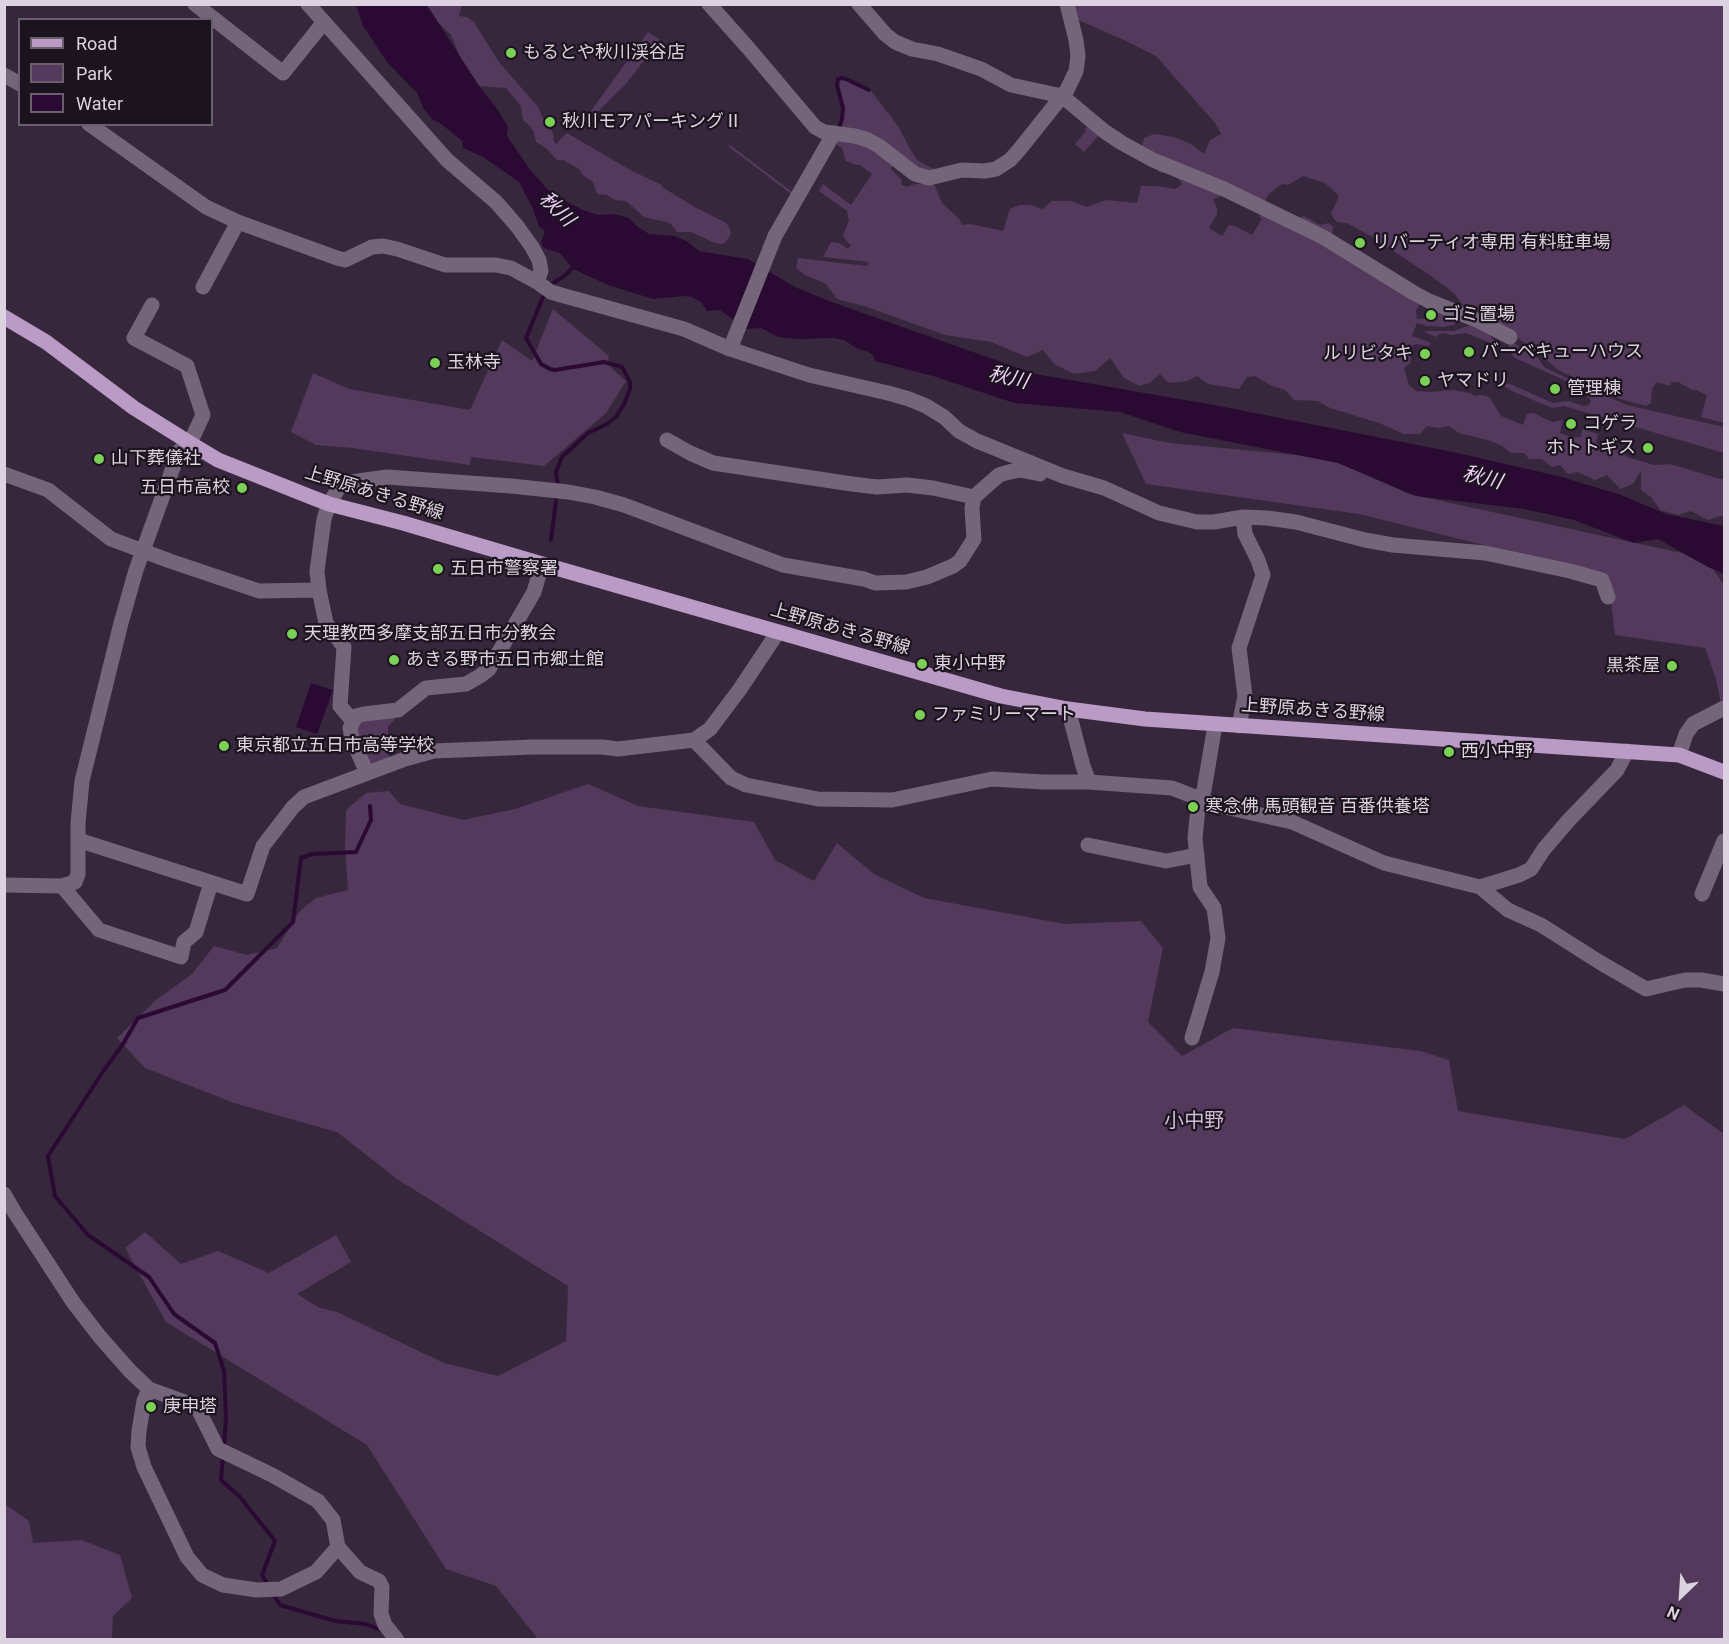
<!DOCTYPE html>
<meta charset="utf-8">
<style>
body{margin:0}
#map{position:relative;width:1729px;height:1644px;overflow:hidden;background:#37273d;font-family:Roboto,sans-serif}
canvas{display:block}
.frame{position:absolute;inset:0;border:6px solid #ddd2e0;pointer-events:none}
.legend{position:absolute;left:18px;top:18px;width:195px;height:108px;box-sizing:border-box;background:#1b131d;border:2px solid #695f6b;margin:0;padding:8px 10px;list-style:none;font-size:18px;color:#ddd2e0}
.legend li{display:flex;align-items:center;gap:12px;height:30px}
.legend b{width:30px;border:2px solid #695f6b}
.north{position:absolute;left:1651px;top:1566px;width:60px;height:60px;-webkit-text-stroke:4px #1b131d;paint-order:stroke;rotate:205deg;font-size:16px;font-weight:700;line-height:24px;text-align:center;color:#ddd2e0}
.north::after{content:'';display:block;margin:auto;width:21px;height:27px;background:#ddd2e0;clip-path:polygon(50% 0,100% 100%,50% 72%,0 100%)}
</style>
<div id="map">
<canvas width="1729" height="1644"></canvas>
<div class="frame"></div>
<ul class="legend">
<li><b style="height:8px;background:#ba9bc5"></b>Road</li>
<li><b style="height:16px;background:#53395c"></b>Park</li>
<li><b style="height:16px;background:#2a0a33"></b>Water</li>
</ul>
<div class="north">N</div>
</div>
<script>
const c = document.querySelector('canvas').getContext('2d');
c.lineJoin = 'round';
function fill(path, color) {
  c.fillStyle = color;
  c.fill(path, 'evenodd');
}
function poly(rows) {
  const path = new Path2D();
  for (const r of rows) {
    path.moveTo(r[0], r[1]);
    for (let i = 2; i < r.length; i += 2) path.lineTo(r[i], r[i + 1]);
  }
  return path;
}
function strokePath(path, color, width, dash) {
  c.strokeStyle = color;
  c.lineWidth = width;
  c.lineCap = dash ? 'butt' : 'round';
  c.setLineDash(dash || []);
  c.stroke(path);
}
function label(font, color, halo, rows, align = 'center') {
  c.font = font + ' Roboto,"Noto Sans JP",sans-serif';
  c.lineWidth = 4.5;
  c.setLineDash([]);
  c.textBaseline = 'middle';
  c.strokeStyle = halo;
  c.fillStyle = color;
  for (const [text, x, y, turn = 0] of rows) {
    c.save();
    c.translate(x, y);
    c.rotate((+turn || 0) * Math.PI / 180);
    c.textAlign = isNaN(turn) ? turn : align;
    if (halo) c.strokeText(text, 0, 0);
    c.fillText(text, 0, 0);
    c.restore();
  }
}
fill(poly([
 [423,5,462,5,459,16,467,17,474,22,499,62,538,107,544,120,544,125,552,131,554,136,553,140,556,144,567,133,632,171,662,185,662,187,693,206,726,223,729,227,731,234,727,240,723,244,715,243,691,232,677,232,670,223,644,217,626,201,615,200,607,195,597,194,593,182,583,175,579,169,563,160,557,160,546,148,536,142,534,132,529,125,523,120,521,106,506,88,479,86,460,57,451,35,428,13],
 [1073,5,1724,5,1724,423,1701,417,1707,395,1696,390,1692,390,1678,382,1672,382,1669,386,1657,382,1652,389,1651,403,1646,406,1620,399,1558,370,1539,353,1505,329,1468,312,1454,293,1431,276,1374,238,1347,223,1337,222,1334,219,1331,213,1338,199,1338,195,1325,183,1303,176,1288,185,1282,184,1275,189,1268,195,1265,200,1266,202,1141,149,1144,138,1154,134,1174,137,1191,144,1204,154,1210,140,1221,134,1215,123,1156,56,1124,40,1076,19],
 [648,32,660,40,625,85,583,126,585,119],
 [841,78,871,91,898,126,914,156,918,161,940,172,930,175,839,131,844,113,842,99,838,84,838,81],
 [1087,123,1222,194,1219,197,1213,199,1217,208,1217,214,1209,228,1222,236,1229,225,1235,226,1252,235,1262,219,1259,217,1262,211,1321,240,1420,304,1416,311,1417,319,1435,318,1435,308,1458,320,1454,325,1444,327,1427,326,1417,323,1412,336,1431,343,1429,346,1416,344,1412,346,1409,353,1411,358,1410,363,1404,368,1409,385,1416,391,1431,392,1453,390,1470,393,1475,396,1482,395,1489,397,1501,416,1523,425,1527,414,1533,413,1552,422,1563,420,1560,433,1571,437,1580,437,1583,429,1598,434,1596,443,1621,450,1627,457,1654,465,1670,464,1724,480,1724,515,1708,520,1691,511,1678,515,1660,510,1652,498,1641,490,1641,471,1633,484,1620,489,1607,475,1595,480,1578,472,1568,474,1560,465,1552,467,1542,459,1529,459,1524,453,1511,453,1502,446,1491,441,1459,433,1449,426,1438,428,1427,426,1420,434,1404,434,1379,423,1330,408,1318,401,1294,400,1285,390,1272,386,1255,376,1247,377,1239,389,1208,384,1197,376,1187,381,1169,383,1160,374,1150,383,1139,386,1124,378,1110,358,1095,371,1074,374,1054,364,1043,350,1027,357,991,342,945,335,867,307,837,299,826,284,805,275,796,268,798,258,867,266,869,262,823,257,831,242,839,243,848,249,851,245,847,242,843,235,849,221,847,211,819,191,823,184,851,205,872,174,860,165,856,165,846,161,842,148,837,145,834,137,856,138,894,162,891,169,901,179,902,185,907,187,915,184,921,184,925,180,929,181,935,186,942,203,959,219,962,225,971,224,1003,231,1010,209,1019,205,1032,205,1042,209,1052,201,1071,201,1087,207,1106,200,1137,203,1141,186,1156,186,1176,189,1182,184,1177,177,1168,173,1161,173,1151,164,1115,148,1098,136,1084,152,1075,144,1085,132],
 [730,145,795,194,794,196,729,147],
 [1304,216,1320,225,1329,223,1333,227,1332,237,1298,218],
 [553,309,609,356,607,364,626,381,606,413,544,466,471,457,470,465,352,448,316,445,291,432,313,373,349,389,470,410,502,340,532,361],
 [1476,323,1487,329,1496,345,1466,333,1451,335,1445,333,1438,335,1436,337,1424,332,1427,331,1454,331],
 [1509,340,1538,358,1544,367,1577,383,1577,387,1574,388,1573,385,1564,380,1515,358,1509,351],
 [1498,382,1510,384,1553,403,1569,401,1583,406,1589,405,1591,401,1586,394,1588,388,1627,405,1724,427,1724,453,1564,406,1552,408,1512,391],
 [1122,433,1170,443,1328,458,1409,494,1682,553,1713,569,1724,585,1724,719,1716,679,1705,648,1615,635,1608,576,1359,514,1146,484],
 [396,710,395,719,388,727,389,742,387,752,391,760,374,765,368,761,356,735,361,718],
 [588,784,638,806,754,822,775,860,814,881,837,843,874,874,924,898,1065,924,1141,921,1163,948,1148,1022,1182,1056,1233,1028,1420,1051,1449,1060,1458,1111,1625,1139,1684,1105,1724,1134,1724,1639,538,1639,496,1586,446,1569,367,1445,166,1322,125,1248,145,1232,181,1264,218,1251,269,1273,336,1235,351,1262,297,1294,318,1307,337,1312,444,1363,498,1376,566,1341,568,1286,397,1179,337,1132,234,1103,145,1068,117,1038,156,1000,192,974,214,946,247,955,277,948,300,911,316,898,348,890,345,849,346,810,366,793,389,791,400,804,463,820,515,809],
 [5,1504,29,1521,33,1543,81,1540,120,1555,132,1598,113,1616,112,1639,5,1639]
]), '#53395c');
fill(poly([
 [356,5,427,5,479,86,498,110,508,127,507,136,531,171,552,194,583,210,598,215,614,214,629,218,638,227,649,234,675,236,688,242,699,251,748,259,795,287,829,301,1035,374,1214,405,1453,452,1562,477,1621,495,1666,514,1724,526,1724,574,1708,567,1658,539,1634,543,1574,520,1524,509,1416,496,1338,463,1180,432,1120,412,1014,403,933,376,875,361,873,355,867,351,858,349,844,340,834,338,799,339,778,337,761,328,746,329,720,310,707,311,701,302,692,297,684,296,653,299,608,285,573,269,560,253,544,248,541,243,545,231,539,227,533,209,519,182,483,157,463,148,462,141,440,123,433,120,424,109,417,93,387,62,363,26],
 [311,683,333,690,317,734,296,727]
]), '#2a0a33');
strokePath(poly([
 [839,129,842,119,843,108,837,85,838,79,842,78,846,79,869,90],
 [548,286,563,277,575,266],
 [545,292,526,338,541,364,550,369,555,370,604,362,622,367,630,382,630,389,624,404,616,417,607,424,588,433,562,457,556,472,558,486],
 [551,540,557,493],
 [224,1448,226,1417,224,1371,215,1343,174,1314,149,1277,88,1235,55,1196,48,1156,104,1070,123,1044,138,1018,225,990,293,922,301,858,312,854,356,852,371,820,370,806],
 [223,1456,221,1480,240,1497,275,1541,262,1575,269,1586],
 [272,1592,280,1605,335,1621,366,1624,383,1631]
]), '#2a0a33', 4);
strokePath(poly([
 [195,4,283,73,324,22],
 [308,4,447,160,496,202,517,226,532,247,539,260,541,271,537,282],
 [709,4,750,50,815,127,824,132,855,136,868,140,879,146,915,174,929,178,962,170,985,171,996,169,1010,160,1019,150,1067,90,1076,71,1078,56,1076,40,1067,4],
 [859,4,885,34,895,42,912,49,938,54,981,69,1011,85,1062,96,1104,131,1122,143,1153,160,1224,189,1323,237,1414,293,1429,301,1479,321,1510,337],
 [4,75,20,84],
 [89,124,206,207,238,222,337,258,345,260,372,247,383,246,397,249,445,265,496,265,511,268,537,282,551,292,561,295,684,329,730,349,809,375,888,393,909,399,926,406,944,417,959,431,977,441,1063,476,1104,488,1159,513,1197,522,1214,522,1243,517,1267,518,1296,522,1365,540,1393,545,1485,553,1570,571,1602,580,1608,597],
 [203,287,238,222],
 [730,349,775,236,834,133],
 [667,440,690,453,713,463,852,484,877,487,907,485,933,488,974,497],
 [4,474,48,490,111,539,170,561,259,591,319,590],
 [1068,709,1083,766,1089,782],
 [353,721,340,706,344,647,326,623,319,590,317,571,324,519,329,504,338,489,351,482,387,477,511,486,568,492,595,497,624,505,783,565,864,579,875,583,906,582,927,577,953,566,960,561,974,539,972,508,974,497,999,475,1009,472,1020,470,1040,474],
 [1239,726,1245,696,1239,648,1263,575,1258,560,1245,534,1243,517],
 [694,740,731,778,746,785,818,799,892,800,992,779,1043,782,1089,782,1172,788,1216,805,1292,822,1384,863,1480,887,1519,875,1531,869,1544,849,1568,821,1617,770,1627,751],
 [1679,755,1686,734,1693,724,1724,708],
 [367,773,352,739,350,728,356,716,364,714,398,710,426,688,466,684,480,676,489,669,534,592,542,564],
 [78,840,247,894,263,846,293,807,304,797,405,759,434,751,533,747,602,747,618,749,694,740,710,729,740,689,778,632],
 [1088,845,1166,861,1197,855],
 [4,885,62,886,75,882,78,874,78,823,82,781,121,623,136,570,179,451,190,443,203,415,187,366,134,338,152,305],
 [62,886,99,930,181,957,184,942,196,932,211,883],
 [1480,887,1508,910,1541,925,1601,963,1646,989,1685,980,1701,980,1724,984],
 [1702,894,1724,841],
 [1192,1038,1212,972,1218,938,1214,908,1200,887,1195,838,1198,808,1204,790,1215,725],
 [4,1194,15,1213,73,1302,100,1337,130,1371,149,1389,144,1401,139,1431,138,1447,144,1467,187,1557,202,1575,223,1585,257,1590,281,1589,316,1572,338,1547],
 [149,1389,193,1405,199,1411,218,1449,272,1475,318,1501,333,1520,338,1547,360,1572,379,1581,382,1587,381,1614,385,1625,397,1640]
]), '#74657a', 15);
strokePath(poly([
 [4,317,46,342,134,408,190,443,218,460,311,497,329,504,403,523,542,564,1001,696,1068,709,1145,719,1679,755,1724,772]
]), '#ba9bc5', 15);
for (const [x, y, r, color] of [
 [511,53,6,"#7bd156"],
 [550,122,6,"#7bd156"],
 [1360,243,6,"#7bd156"],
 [1431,315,6,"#7bd156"],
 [1469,352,6,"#7bd156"],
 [1425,354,6,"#7bd156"],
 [435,363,6,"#7bd156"],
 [1425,381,6,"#7bd156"],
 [1555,389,6,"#7bd156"],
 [1571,424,6,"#7bd156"],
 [1648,448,6,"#7bd156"],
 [99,459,6,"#7bd156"],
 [242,488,6,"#7bd156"],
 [438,569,6,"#7bd156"],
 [292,634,6,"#7bd156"],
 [394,660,6,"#7bd156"],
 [922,664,6,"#7bd156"],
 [1672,666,6,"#7bd156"],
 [920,715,6,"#7bd156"],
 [224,746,6,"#7bd156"],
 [1449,752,6,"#7bd156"],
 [1193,807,6,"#7bd156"],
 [151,1407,6,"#7bd156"]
]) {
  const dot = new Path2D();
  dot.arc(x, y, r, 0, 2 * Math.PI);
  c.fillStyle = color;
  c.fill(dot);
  strokePath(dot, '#1b131d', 2);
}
label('18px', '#ddd2e0', '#1b131d', [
 ["もるとや秋川渓谷店",523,53],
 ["秋川モアパーキングⅡ",562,122],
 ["リバーティオ専用 有料駐車場",1372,243],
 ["ゴミ置場",1443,315],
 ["バーベキューハウス",1481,352],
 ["ルリビタキ",1413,354,"right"],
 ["玉林寺",447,363],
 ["ヤマドリ",1437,381],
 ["管理棟",1567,389],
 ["コゲラ",1583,424],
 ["ホトトギス",1636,448,"right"],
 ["山下葬儀社",111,459],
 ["五日市高校",230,488,"right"],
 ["五日市警察署",450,569],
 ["天理教西多摩支部五日市分教会",304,634],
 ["あきる野市五日市郷土館",406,660],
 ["東小中野",934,664],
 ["黒茶屋",1660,666,"right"],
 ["ファミリーマート",932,715],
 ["東京都立五日市高等学校",236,746],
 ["西小中野",1461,752],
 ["寒念佛 馬頭観音 百番供養塔",1205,807],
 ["庚申塔",163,1407]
], 'left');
label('18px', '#ddd2e0', '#1b131d', [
 ["上野原あきる野線",374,494,17],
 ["上野原あきる野線",840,630,16],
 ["上野原あきる野線",1313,711,4]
]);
label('italic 20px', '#f1d1fc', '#1b131d', [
 ["秋川",556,210,44],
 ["秋川",1008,379,13],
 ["秋川",1482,479,14]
]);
label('20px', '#cfbbd6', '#1b131d', [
 ["小中野",1194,1122]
]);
</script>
